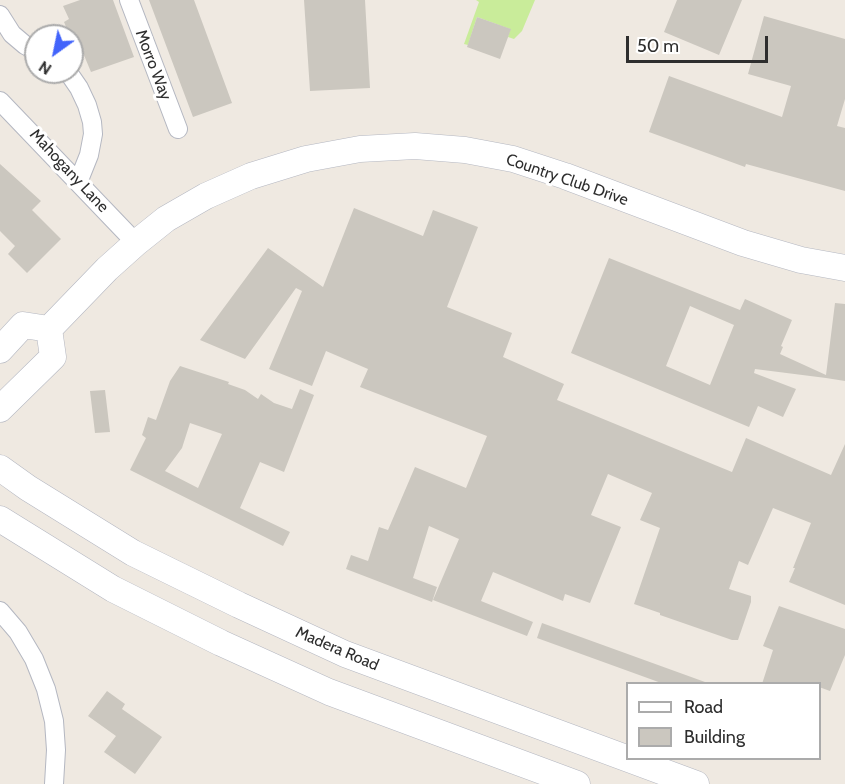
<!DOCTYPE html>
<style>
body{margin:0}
#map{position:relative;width:845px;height:784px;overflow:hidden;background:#efe9e1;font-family:Cabin,sans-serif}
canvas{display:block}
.legend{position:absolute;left:626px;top:682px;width:195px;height:78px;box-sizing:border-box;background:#fff;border:2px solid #ababab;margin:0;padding:8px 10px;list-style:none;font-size:18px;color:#2e2e2e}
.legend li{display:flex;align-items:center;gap:12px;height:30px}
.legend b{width:30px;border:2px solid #ababab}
.north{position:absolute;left:24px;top:24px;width:60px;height:60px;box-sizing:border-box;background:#fff;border:2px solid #ababab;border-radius:50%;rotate:213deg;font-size:16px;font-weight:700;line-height:24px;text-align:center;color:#2e2e2e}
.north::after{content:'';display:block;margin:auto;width:21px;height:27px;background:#4264fb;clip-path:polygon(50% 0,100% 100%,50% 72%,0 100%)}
.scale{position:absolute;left:626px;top:36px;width:142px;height:27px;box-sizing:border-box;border:3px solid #2e2e2e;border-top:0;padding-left:8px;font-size:18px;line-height:21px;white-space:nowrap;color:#2e2e2e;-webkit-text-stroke:4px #fff;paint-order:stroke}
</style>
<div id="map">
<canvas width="845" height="784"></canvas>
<ul class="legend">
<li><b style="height:8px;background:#fff"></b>Road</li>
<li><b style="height:16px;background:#cbc7bf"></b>Building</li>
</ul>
<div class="north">N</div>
<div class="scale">50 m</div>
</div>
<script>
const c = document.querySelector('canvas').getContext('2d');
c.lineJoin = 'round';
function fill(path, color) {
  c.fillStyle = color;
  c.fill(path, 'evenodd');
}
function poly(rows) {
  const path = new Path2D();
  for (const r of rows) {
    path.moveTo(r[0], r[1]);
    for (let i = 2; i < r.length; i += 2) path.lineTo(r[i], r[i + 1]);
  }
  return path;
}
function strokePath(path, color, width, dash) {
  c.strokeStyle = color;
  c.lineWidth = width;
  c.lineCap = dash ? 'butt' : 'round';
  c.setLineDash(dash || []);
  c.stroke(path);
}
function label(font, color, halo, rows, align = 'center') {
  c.font = font + ' Cabin,sans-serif';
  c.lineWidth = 6;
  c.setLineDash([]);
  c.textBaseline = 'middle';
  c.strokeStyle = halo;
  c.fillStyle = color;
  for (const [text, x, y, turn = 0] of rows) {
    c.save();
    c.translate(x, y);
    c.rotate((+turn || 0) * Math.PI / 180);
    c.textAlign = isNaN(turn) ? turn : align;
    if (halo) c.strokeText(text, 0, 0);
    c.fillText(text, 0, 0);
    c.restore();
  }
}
fill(poly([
 [476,0,535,0,522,31,514,39,508,37,510,29,477,17,468,45,464,44,479,2]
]), '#c9ec9a');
fill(poly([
 [80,0,113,0,134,57,91,72,76,36,70,36,64,22,69,19,63,6],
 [149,0,194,0,232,103,193,117],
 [304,0,365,0,370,88,310,91],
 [677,0,742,0,719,55,664,32],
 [764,16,845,39,845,99,837,126,845,128,845,191,746,164,745,167,649,132,669,76,782,117,791,86,748,74],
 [477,17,511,29,500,59,467,47],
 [0,164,41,201,32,210,61,239,27,273,8,254,15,246,0,231],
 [354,208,423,236,433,210,478,227,447,307,512,333,503,357,564,384,557,400,732,472,746,438,831,475,845,444,845,605,789,582,795,568,793,568,811,523,773,508,748,565,739,561,729,589,751,596,751,602,738,640,732,640,660,615,660,613,634,604,660,528,640,520,652,493,608,474,591,515,621,527,590,603,565,594,563,601,493,572,481,601,533,622,527,636,433,600,459,539,429,526,413,578,437,587,432,602,346,569,351,555,368,561,379,527,388,530,415,467,466,488,487,436,360,387,368,369,326,351,312,386,269,369,302,291,296,288,245,359,200,340,268,248,323,287],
 [609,258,740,310,745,299,792,320,781,346,783,347,780,354,826,375,835,303,845,304,845,381,826,378,826,376,826,378,755,369,754,373,796,389,783,417,758,406,749,427,571,353],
 [690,306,734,325,710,385,666,366],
 [180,366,229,382,228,384,245,390,258,399,261,394,274,403,292,409,300,389,314,395,284,472,260,462,240,508,290,532,283,546,130,470,146,438,142,435,148,417,156,420,170,381],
 [190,423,222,434,198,488,165,471,182,448],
 [105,390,110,432,95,433,90,391],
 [779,606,845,629,845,655,830,691,819,687,819,684,762,684,773,650,763,646],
 [542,623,705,682,705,684,664,684,537,638],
 [107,691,125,704,122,709,162,737,135,774,104,752,116,736,88,716]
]), '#cbc7bf');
const street = poly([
 [129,0,178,129],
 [0,15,12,34,25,45,36,51],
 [68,72,79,88,87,105,92,122,93,134,89,155,79,180],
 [0,101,136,243],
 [0,611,18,632,34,659,46,689,54,721,56,750,54,784]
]);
const secondary = poly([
 [49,329,107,269,136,243,166,219,206,196,251,176,306,159,360,149,415,146,465,150,513,159,565,176,743,243,801,260,845,268],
 [0,350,23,325,49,329],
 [0,409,53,357,49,329],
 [0,468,28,488,133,553,239,605,345,654,696,784],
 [0,519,113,589,221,643,329,692,577,784]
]);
strokePath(street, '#b4b7c1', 20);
strokePath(secondary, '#b4b7c1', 27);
strokePath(street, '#fff', 18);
strokePath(secondary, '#fff', 26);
label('16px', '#2e2e2e', '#fff', [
 ["Morro Way",153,65,69],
 ["Mahogany Lane",69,171,47],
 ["Country Club Drive",567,180,19],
 ["Madera Road",337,649,23]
]);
</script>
